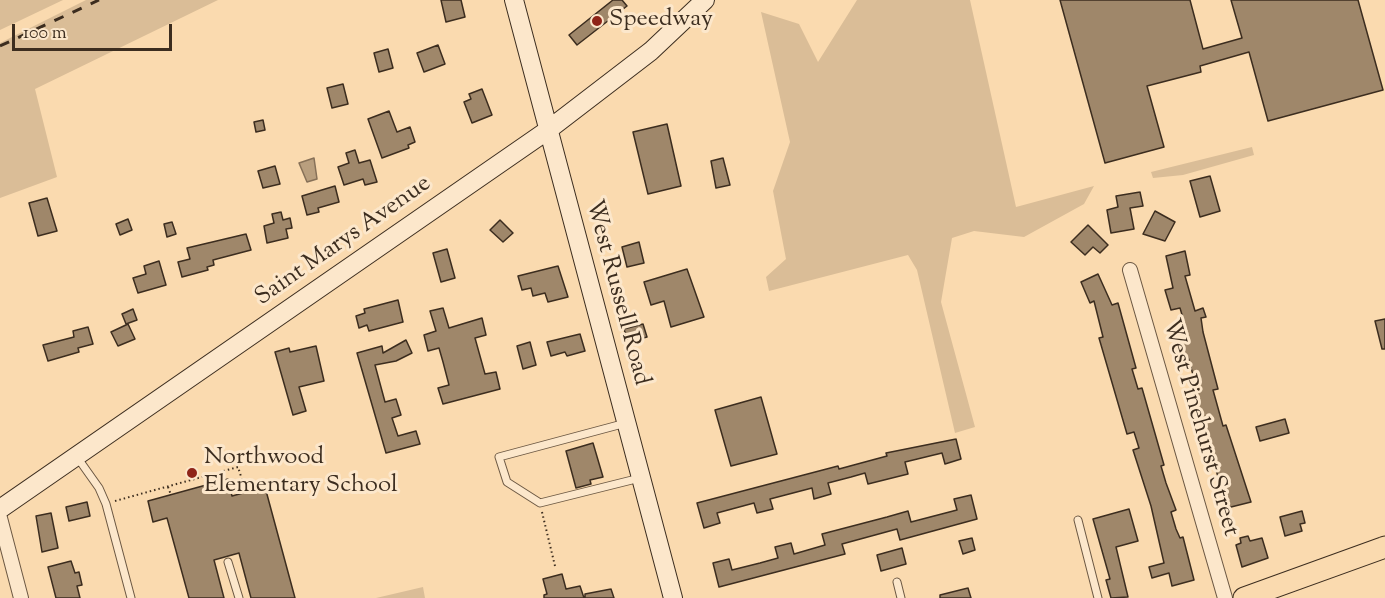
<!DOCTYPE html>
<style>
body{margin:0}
#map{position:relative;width:1385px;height:598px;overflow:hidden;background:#fadaaf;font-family:"Sorts Mill Goudy",serif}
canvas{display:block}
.scale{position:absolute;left:12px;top:24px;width:160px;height:27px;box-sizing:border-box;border:3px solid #3c2d1f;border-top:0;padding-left:8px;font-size:18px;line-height:21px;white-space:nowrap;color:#3c2d1f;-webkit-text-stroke:4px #fce7cb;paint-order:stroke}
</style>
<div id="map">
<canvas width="1385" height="598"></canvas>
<div class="scale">100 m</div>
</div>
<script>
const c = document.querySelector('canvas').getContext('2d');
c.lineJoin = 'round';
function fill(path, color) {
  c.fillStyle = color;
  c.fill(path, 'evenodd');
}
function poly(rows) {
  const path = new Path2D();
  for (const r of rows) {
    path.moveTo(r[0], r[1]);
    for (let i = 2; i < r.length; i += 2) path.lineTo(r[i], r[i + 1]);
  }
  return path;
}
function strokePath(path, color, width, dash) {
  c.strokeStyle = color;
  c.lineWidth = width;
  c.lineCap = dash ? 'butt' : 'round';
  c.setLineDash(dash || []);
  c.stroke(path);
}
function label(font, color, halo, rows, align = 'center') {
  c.font = font + ' "Sorts Mill Goudy",serif';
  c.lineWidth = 6;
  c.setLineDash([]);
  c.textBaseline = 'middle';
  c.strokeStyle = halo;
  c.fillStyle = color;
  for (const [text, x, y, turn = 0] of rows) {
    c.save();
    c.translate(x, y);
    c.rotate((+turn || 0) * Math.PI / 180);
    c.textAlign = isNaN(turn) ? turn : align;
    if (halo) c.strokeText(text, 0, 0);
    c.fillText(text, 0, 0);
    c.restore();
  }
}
fill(poly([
 [0,0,63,0,0,30],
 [86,0,218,0,35,89,57,177,0,198,0,43],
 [857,0,970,0,1016,207,1094,186,1084,204,1024,237,974,231,952,238,941,302,975,427,955,433,917,270,908,255,769,291,766,277,786,259,773,191,790,142,761,12,799,24,818,62],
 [1252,147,1254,155,1183,175,1153,178,1151,172],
 [423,587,425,598,376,598]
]), '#dabd97');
const water = poly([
 [314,158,317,179,307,182,299,163,314,158]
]);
fill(water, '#b99f7e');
strokePath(water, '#877158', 1.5);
const building = poly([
 [441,0,461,0,465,17,446,22,441,0],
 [613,0,622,0,627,6,577,45,569,35,613,0],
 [1060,0,1190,0,1203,49,1242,38,1231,0,1358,0,1383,90,1268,121,1249,52,1200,66,1201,72,1147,86,1164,147,1105,163,1060,0],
 [438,45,445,64,424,72,417,53,438,45],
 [388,49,393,68,379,72,374,53,388,49],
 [343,84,348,104,332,108,327,88,343,84],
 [482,89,492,115,472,123,464,102,471,99,469,94,482,89],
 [389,111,397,132,410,127,415,142,408,145,409,148,382,158,368,119,389,111],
 [263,120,265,130,256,132,254,122,263,120],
 [667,124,681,186,648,194,633,132,667,124],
 [355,150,359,163,370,160,377,182,365,185,363,179,344,185,338,167,349,163,346,153,355,150],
 [723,158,730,185,716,188,711,161,723,158],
 [275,166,280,184,263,188,258,171,275,166],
 [1210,176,1220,211,1200,217,1190,181,1210,176],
 [335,186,339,202,318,208,319,212,307,215,302,196,335,186],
 [1140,192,1143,206,1130,208,1134,229,1111,233,1107,210,1118,207,1116,196,1140,192],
 [47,198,57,231,38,236,29,203,47,198],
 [1155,211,1175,222,1165,241,1143,234,1155,211],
 [281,212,283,220,290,218,292,228,286,229,288,238,267,243,264,226,274,223,272,214,281,212],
 [128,219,132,230,120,235,116,224,128,219],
 [500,220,513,233,503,242,490,230,500,220],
 [172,222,176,234,167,237,164,224,172,222],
 [1088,225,1108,245,1100,253,1093,247,1085,255,1071,242,1088,225],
 [246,234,251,250,213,260,214,265,207,267,208,270,182,277,178,262,190,259,187,248,246,234],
 [639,242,644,263,627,267,622,247,639,242],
 [447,249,455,278,441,282,433,253,447,249],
 [1185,251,1190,275,1185,276,1195,311,1203,308,1206,317,1201,318,1203,332,1218,389,1213,390,1223,426,1226,425,1251,502,1227,508,1191,383,1195,382,1188,357,1184,358,1175,327,1185,325,1180,308,1171,310,1165,290,1173,288,1166,256,1185,251],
 [159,261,166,285,138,293,133,278,146,274,144,266,159,261],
 [558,266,568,297,548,302,545,293,533,296,531,288,522,290,518,276,558,266],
 [687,269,704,317,671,327,664,301,651,305,644,282,687,269],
 [1098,274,1112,305,1118,303,1136,368,1132,369,1138,389,1142,388,1164,465,1161,466,1166,483,1176,510,1171,512,1176,529,1180,538,1183,537,1194,580,1172,586,1169,573,1152,578,1149,567,1164,563,1151,506,1133,450,1139,448,1134,432,1127,434,1099,338,1103,337,1094,301,1090,303,1081,282,1098,274],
 [398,300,403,322,369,331,367,325,359,328,356,316,365,313,364,309,398,300],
 [443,308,449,328,482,318,486,335,475,338,485,374,496,372,500,389,443,404,438,388,449,385,443,362,439,348,428,351,424,335,436,331,430,311,443,308],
 [133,309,137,320,126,324,122,314,133,309],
 [1385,319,1385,349,1382,349,1375,321,1385,319],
 [128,324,135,339,118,346,111,332,128,324],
 [643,324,647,337,628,342,624,329,643,324],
 [88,327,93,344,78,348,79,352,48,361,43,345,74,337,73,331,88,327],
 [580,334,585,351,567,356,565,352,551,356,547,342,580,334],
 [406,340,412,353,396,361,375,365,385,402,396,399,401,415,392,418,398,436,416,431,420,444,386,453,357,353,382,346,383,353,406,340],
 [530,342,536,365,523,369,517,346,530,342],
 [316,346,324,381,299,387,306,411,293,415,275,352,289,348,290,352,316,346],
 [761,397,777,454,731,466,715,410,761,397],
 [1285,419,1289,433,1260,441,1256,427,1285,419],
 [956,439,961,459,945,464,942,453,905,462,908,474,868,484,865,473,851,477,828,483,831,494,814,499,812,488,770,499,773,509,757,513,754,503,717,513,720,523,704,528,697,503,838,466,839,469,887,456,886,453,956,439],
 [593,443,603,477,590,480,591,484,576,488,566,451,593,443],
 [228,479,232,496,265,487,295,598,251,598,239,553,214,560,224,598,189,598,167,518,153,522,148,501,228,479],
 [971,495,977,519,900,540,897,529,842,544,845,554,719,587,713,563,729,559,732,570,760,563,778,558,775,547,791,543,794,554,825,545,822,534,887,517,908,511,911,522,957,510,954,499,971,495],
 [87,502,90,516,69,521,66,507,87,502],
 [1129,509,1138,541,1116,547,1128,597,1111,598,1106,580,1110,579,1093,519,1129,509],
 [1302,511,1305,523,1300,524,1302,531,1285,536,1280,517,1302,511],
 [51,513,58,548,42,552,36,516,51,513],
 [1248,536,1250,541,1262,538,1268,558,1242,567,1236,545,1241,543,1240,538,1248,536],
 [972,538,975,550,963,554,959,541,972,538],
 [902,548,906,564,881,571,877,555,902,548],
 [71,561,75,573,79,572,82,585,77,586,80,598,56,598,48,567,71,561],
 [562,574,566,589,580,586,584,598,544,598,544,595,547,594,543,579,562,574],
 [968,588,971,598,940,598,940,595,968,588],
 [611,589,614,598,585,598,585,594,611,589]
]);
fill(building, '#9f876a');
strokePath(building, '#3c2d1f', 1.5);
const lane = poly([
 [626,423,499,457,507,482,540,503,640,478],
 [77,457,99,488,106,504,131,598],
 [1078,520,1098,598],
 [228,562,239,598],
 [897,582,901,598]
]);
const street = poly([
 [1130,270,1225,598],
 [0,518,21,598]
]);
const secondary = poly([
 [514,0,673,598],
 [0,509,548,130,651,51,705,0]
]);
const primary = poly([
 [1244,598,1385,547]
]);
strokePath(lane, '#6c5843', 9);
strokePath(street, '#6c5843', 16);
strokePath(secondary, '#3c2d1f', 20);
strokePath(primary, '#3c2d1f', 23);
strokePath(poly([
 [168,487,171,495],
 [115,501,238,467,246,492],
 [542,512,555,566]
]), '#3c2d1f', 2, [1.5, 3]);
strokePath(lane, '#fce7cb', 7);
strokePath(street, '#fce7cb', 14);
strokePath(secondary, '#fce7cb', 18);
strokePath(primary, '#fadaaf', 21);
strokePath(poly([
 [0,46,99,0]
]), '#3c2d1f', 3, [10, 10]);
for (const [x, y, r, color] of [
 [597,21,6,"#8f2418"],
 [192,473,6,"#8f2418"]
]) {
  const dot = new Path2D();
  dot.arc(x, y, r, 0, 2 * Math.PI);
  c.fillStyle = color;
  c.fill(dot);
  strokePath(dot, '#fce7cb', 2);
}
label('24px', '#3c2d1f', '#fce7cb', [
 ["Speedway",609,21],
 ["Northwood",204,459],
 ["Elementary School",204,487]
], 'left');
label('24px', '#3c2d1f', '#fce7cb', [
 ["Saint Marys Avenue",344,242,-35],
 ["West Russell Road",616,293,75],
 ["West Pinehurst Street",1199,428,74]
]);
</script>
